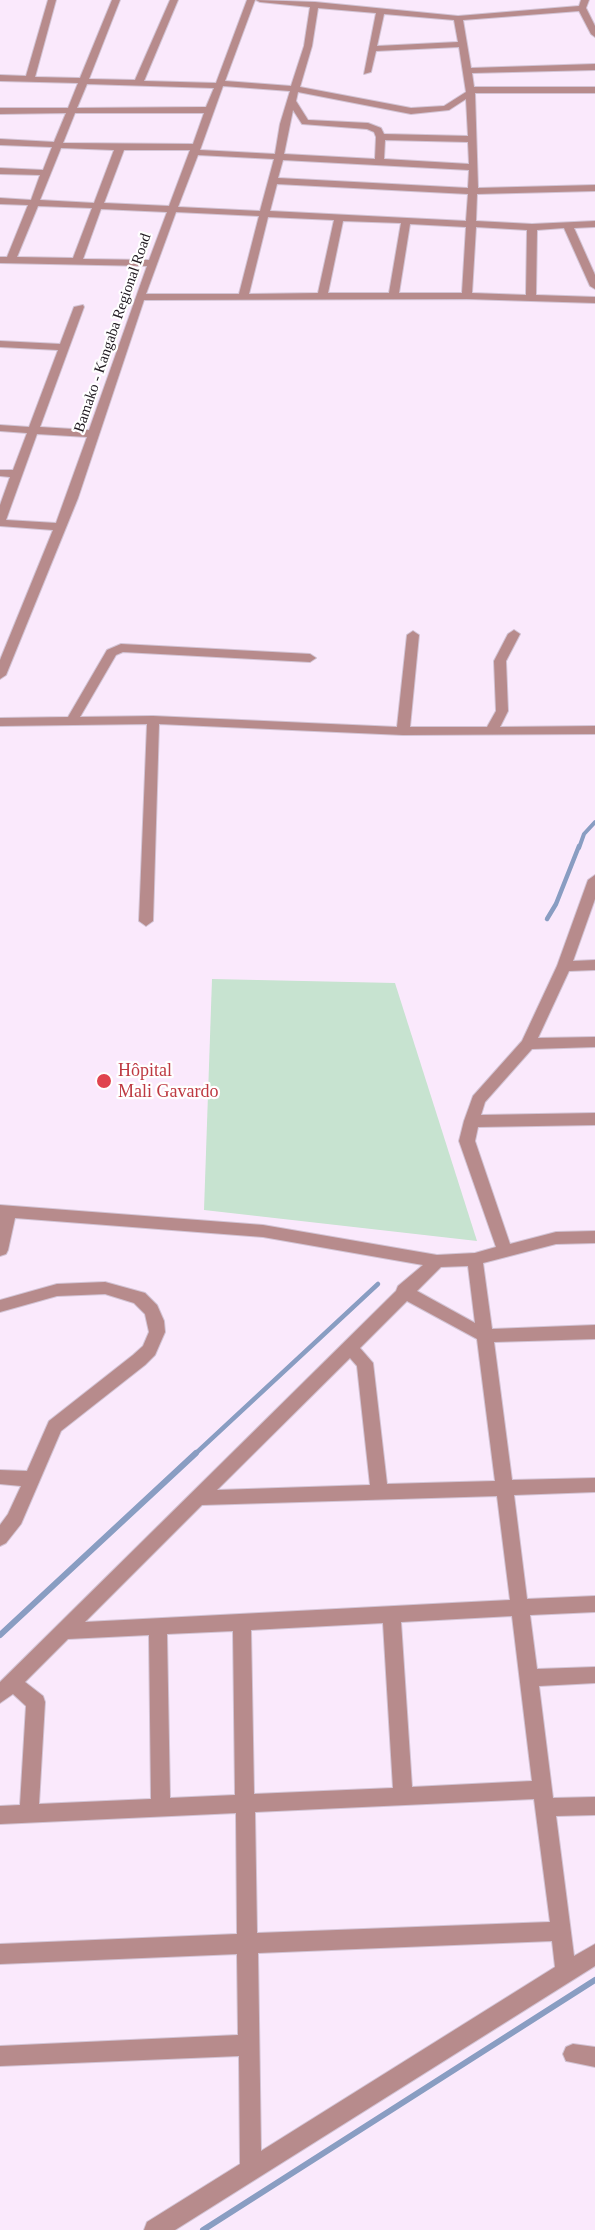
<!DOCTYPE html>
<meta charset="utf-8">
<style>
body{margin:0}
canvas{display:block;background:#fae9fc}
</style>
<canvas width="595" height="2230"></canvas>
<script>
const c = document.querySelector('canvas').getContext('2d');
c.lineJoin = 'round';
function fill(path, color) {
  c.fillStyle = color;
  c.fill(path, 'evenodd');
}
function poly(rows) {
  const path = new Path2D();
  for (const r of rows) {
    path.moveTo(r[0], r[1]);
    for (let i = 2; i < r.length; i += 2) path.lineTo(r[i], r[i + 1]);
  }
  return path;
}
function strokePath(path, color, width, dash) {
  c.strokeStyle = color;
  c.lineWidth = width;
  c.lineCap = dash ? 'butt' : 'round';
  c.setLineDash(dash || []);
  c.stroke(path);
}
function label(font, color, halo, rows, align = 'center') {
  c.font = font + ' "Times New Roman",serif';
  c.lineWidth = 4.5;
  c.setLineDash([]);
  c.textBaseline = 'middle';
  c.strokeStyle = halo;
  c.fillStyle = color;
  for (const [text, x, y, turn = 0] of rows) {
    c.save();
    c.translate(x, y);
    c.rotate((+turn || 0) * Math.PI / 180);
    c.textAlign = isNaN(turn) ? turn : align;
    if (halo) c.strokeText(text, 0, 0);
    c.fillText(text, 0, 0);
    c.restore();
  }
}
fill(poly([
 [212,979,395,983,477,1241,204,1210]
]), '#c7e3d0');
strokePath(poly([
 [579,848,584,834,595,822]
]), '#899dc2', 4);
strokePath(poly([
 [547,919,556,904,579,846],
 [194,1455,378,1284]
]), '#899dc2', 4.5);
strokePath(poly([
 [0,1635,196,1453],
 [203,2230,595,1980]
]), '#899dc2', 6);
const minor = poly([
 [48,0,56,0,35,77,80,78,112,0,120,0,89,79,135,80,170,0,178,0,144,81,216,83,247,0,255,0,225,81,291,86,304,46,310,7,260,2,256,0,315,2,458,16,579,6,581,0,589,0,586,8,595,26,595,37,591,34,579,11,463,20,471,68,595,64,595,70,472,73,474,87,595,87,595,93,475,93,478,188,595,185,595,191,477,194,476,221,532,224,595,221,595,227,574,228,595,275,595,289,590,286,564,228,537,230,536,295,595,297,595,303,467,299,144,300,78,498,6,675,0,679,0,660,53,530,0,526,0,505,10,477,0,476,0,470,13,470,27,433,0,431,0,425,29,427,58,350,0,347,0,341,60,344,74,307,83,305,84,307,40,427,89,430,147,266,0,263,0,257,7,257,28,205,0,204,0,198,31,200,40,175,0,174,0,168,43,170,52,147,0,145,0,139,54,142,66,113,0,114,0,108,68,108,78,83,0,81,0,75,26,76,48,0],
 [318,8,376,13,364,74,371,72,376,51,459,47,466,92,444,106,411,108,300,87,312,46,318,8],
 [384,14,454,20,458,42,377,46,384,14],
 [87,84,214,88,206,107,77,108,87,84],
 [223,86,290,91,280,124,275,154,200,150,223,86],
 [298,92,411,114,449,110,466,99,468,136,384,134,381,128,368,123,308,120,296,101,298,92],
 [293,110,302,124,367,129,374,132,376,137,375,159,284,154,293,110],
 [75,113,204,113,193,144,63,143,75,113],
 [385,140,468,142,469,164,384,159,385,140],
 [61,148,114,150,94,203,40,200,61,148],
 [124,150,190,150,169,206,104,203,124,150],
 [198,155,274,159,260,211,178,207,198,155],
 [283,160,469,170,468,188,278,178,283,160],
 [277,184,468,194,466,221,270,211,277,184],
 [38,206,92,208,73,258,17,257,38,206],
 [101,209,167,212,149,260,83,259,101,209],
 [176,212,259,216,239,294,146,294,176,212],
 [268,217,334,220,318,293,249,294,268,217],
 [343,221,401,223,389,293,328,293,343,221],
 [410,224,466,227,462,293,399,293,410,224],
 [476,227,527,230,526,295,472,293,476,227],
 [37,434,87,437,56,523,6,520,37,434],
 [514,630,520,634,506,661,508,711,500,727,595,726,595,734,403,735,159,724,153,921,146,926,139,921,147,724,0,726,0,718,68,717,107,650,121,644,310,654,316,658,310,662,123,652,116,655,80,717,153,716,397,727,407,635,413,631,419,635,410,727,487,727,496,711,494,661,508,634,514,630],
 [595,875,595,899,573,961,595,960,595,970,569,971,538,1038,595,1037,595,1047,532,1049,485,1102,481,1115,595,1113,595,1125,478,1127,475,1141,510,1244,556,1232,595,1231,595,1243,556,1244,483,1263,492,1329,595,1325,595,1339,494,1342,512,1480,595,1478,595,1492,514,1495,527,1599,595,1596,595,1612,530,1615,537,1669,595,1667,595,1683,539,1686,553,1798,595,1797,595,1815,556,1816,574,1956,595,1944,595,1966,175,2230,144,2230,147,2222,240,2164,239,2056,0,2066,0,2046,238,2035,237,1954,0,1964,0,1944,237,1934,236,1813,0,1824,0,1806,20,1805,26,1706,13,1694,0,1703,0,1682,396,1291,398,1286,423,1265,263,1237,15,1218,8,1250,6,1254,0,1256,0,1205,263,1225,437,1255,475,1253,496,1247,459,1141,464,1121,473,1096,522,1041,557,966,588,880,595,875],
 [468,1266,475,1323,417,1291,441,1267,468,1266],
 [407,1301,477,1339,495,1481,387,1484,373,1363,360,1348,407,1301],
 [350,1358,357,1366,370,1485,217,1490,350,1358],
 [497,1496,510,1600,85,1622,202,1505,497,1496],
 [512,1616,532,1781,412,1787,401,1622,512,1616],
 [383,1623,393,1788,254,1794,251,1630,383,1623],
 [233,1631,235,1795,170,1798,167,1634,233,1631],
 [149,1635,151,1799,39,1804,45,1702,43,1696,25,1682,68,1639,149,1635],
 [534,1799,550,1922,257,1933,255,1812,534,1799],
 [552,1941,555,1967,261,2151,258,1953,552,1941],
 [105,1282,145,1293,157,1305,164,1321,165,1332,155,1355,145,1365,61,1431,21,1524,6,1543,0,1546,0,1525,8,1514,21,1486,0,1484,0,1470,27,1471,49,1421,133,1355,143,1346,149,1332,145,1314,134,1303,105,1294,57,1296,0,1312,0,1300,57,1284,105,1282],
 [573,2044,595,2047,595,2067,566,2061,563,2054,566,2047,573,2044]
]);
strokePath(minor, '#d3c4d5', 2);
fill(minor, '#b78b8c');
for (const [x, y, r, color] of [
 [104,1081,8,"#e0444e"]
]) {
  const dot = new Path2D();
  dot.arc(x, y, r, 0, 2 * Math.PI);
  c.fillStyle = color;
  c.fill(dot);
  strokePath(dot, '#fff', 2);
}
label('15px', '#201a21', '#fff', [
 ["Bamako - Kangaba Regional Road",113,333,-71]
]);
label('18px', '#be3a42', '#fff', [
 ["Hôpital",118,1071],
 ["Mali Gavardo",118,1092]
], 'left');
</script>
